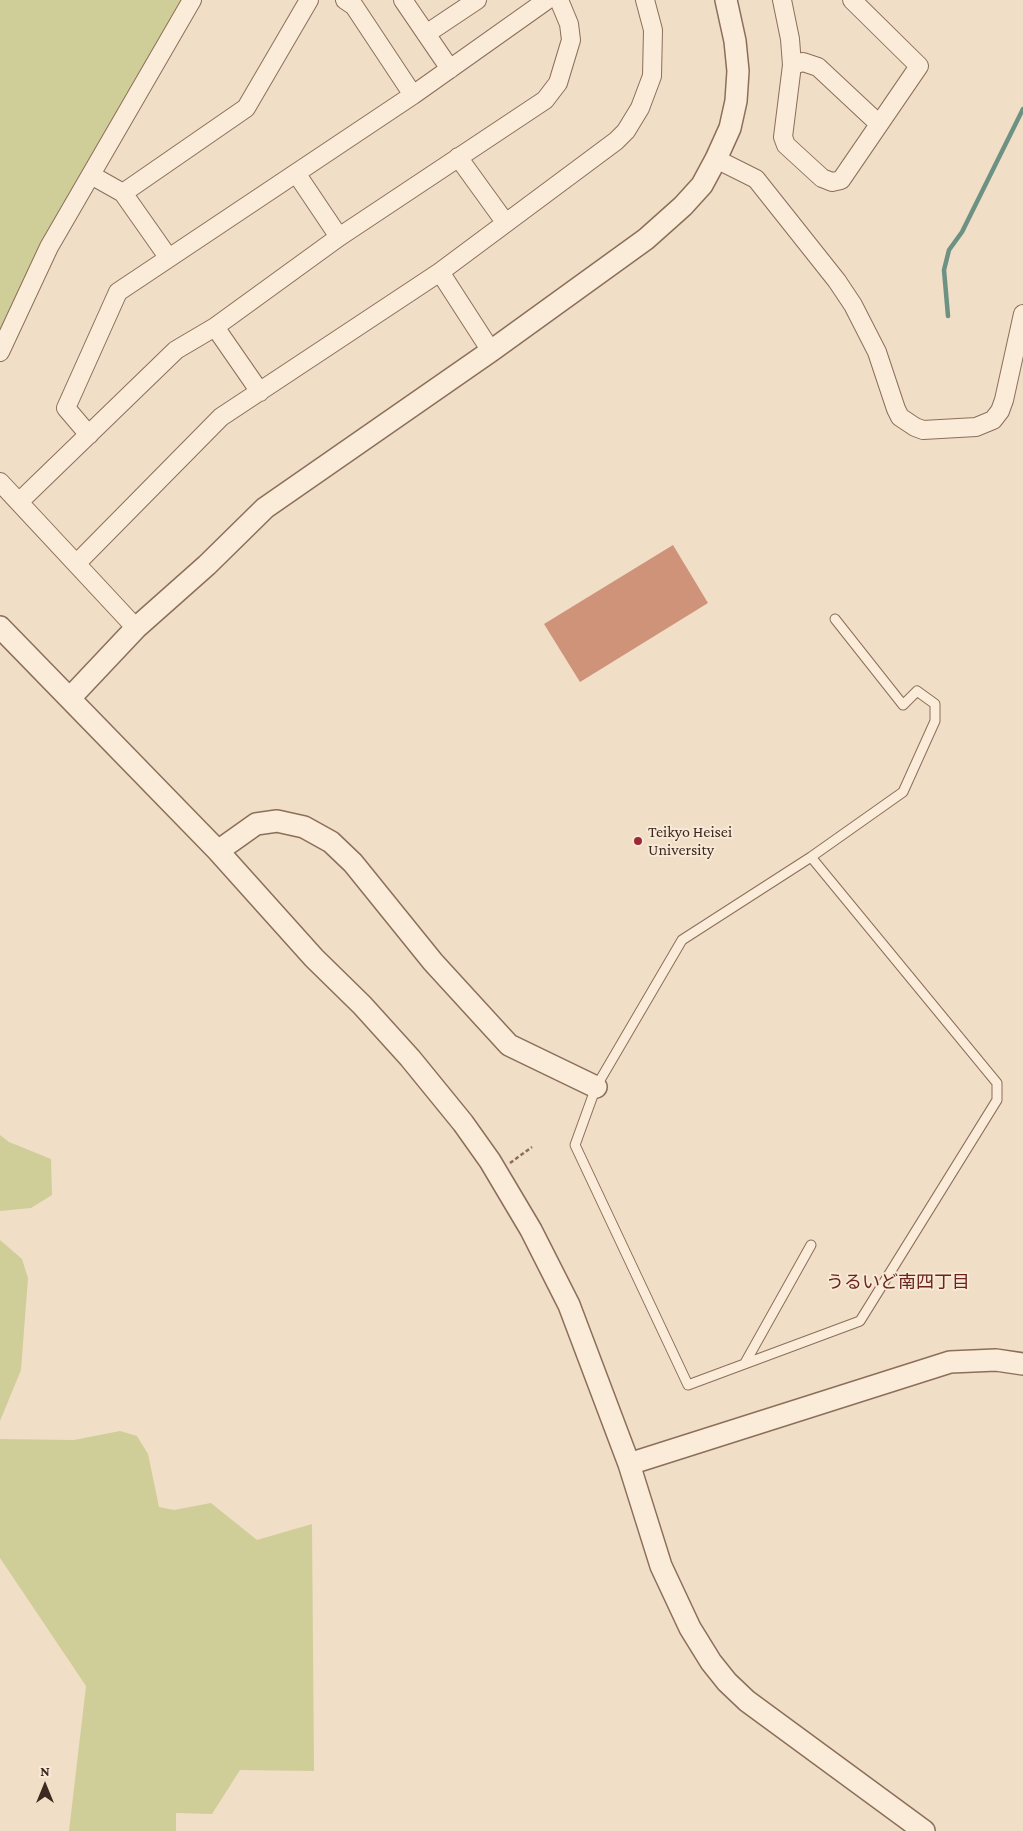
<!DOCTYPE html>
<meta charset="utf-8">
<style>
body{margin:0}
#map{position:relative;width:1023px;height:1831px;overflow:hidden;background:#f0dec6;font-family:"Crimson Pro",serif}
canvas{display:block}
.north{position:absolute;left:20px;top:1761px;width:50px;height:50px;-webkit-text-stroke:4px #f7e9d6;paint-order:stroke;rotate:0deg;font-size:14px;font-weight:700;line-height:20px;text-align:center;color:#3c291f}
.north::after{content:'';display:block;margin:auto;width:18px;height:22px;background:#3c291f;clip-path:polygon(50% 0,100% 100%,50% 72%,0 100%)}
</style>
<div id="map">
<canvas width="1023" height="1831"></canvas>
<div class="north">N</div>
</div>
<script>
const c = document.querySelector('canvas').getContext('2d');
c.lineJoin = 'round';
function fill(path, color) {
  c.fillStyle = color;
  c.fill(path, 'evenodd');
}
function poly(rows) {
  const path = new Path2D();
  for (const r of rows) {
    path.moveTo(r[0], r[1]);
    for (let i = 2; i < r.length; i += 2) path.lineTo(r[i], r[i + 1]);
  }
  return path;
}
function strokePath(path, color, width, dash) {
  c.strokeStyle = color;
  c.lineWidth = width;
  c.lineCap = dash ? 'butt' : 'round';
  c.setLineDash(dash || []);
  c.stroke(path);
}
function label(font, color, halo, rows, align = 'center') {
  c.font = font + ' "Crimson Pro","Noto Sans JP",serif';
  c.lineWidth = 4;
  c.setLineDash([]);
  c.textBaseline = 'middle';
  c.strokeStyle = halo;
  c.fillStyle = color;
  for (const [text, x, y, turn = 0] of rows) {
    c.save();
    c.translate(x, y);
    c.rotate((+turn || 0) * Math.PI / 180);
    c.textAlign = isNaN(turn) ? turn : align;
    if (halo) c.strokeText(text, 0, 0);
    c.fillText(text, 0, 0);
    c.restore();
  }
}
fill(poly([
 [0,0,183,0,0,339],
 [0,1135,9,1142,51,1159,52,1195,31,1208,0,1211],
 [0,1240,22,1259,28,1278,21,1370,0,1421],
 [120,1431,137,1436,148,1454,159,1507,174,1510,211,1503,257,1540,312,1524,314,1771,240,1770,212,1814,176,1813,176,1831,69,1831,86,1686,0,1558,0,1439,74,1440]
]), '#cfce99');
strokePath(poly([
 [948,316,944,270,949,250,962,232,1023,109]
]), '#6d9284', 4.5);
fill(poly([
 [673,545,708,603,580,682,544,624]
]), '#cf937a');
const service = poly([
 [811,857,997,1083,997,1100,860,1321,688,1385,575,1145,596,1087,682,940,811,857,903,792,935,721,935,704,917,691,903,705,835,619],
 [745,1363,811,1245]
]);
const minor = poly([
 [345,0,354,6,413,95],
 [403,0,450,69],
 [782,0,790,39,792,65,783,137,786,145,822,178,832,182,841,180,919,66,852,0],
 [426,34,477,0],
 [792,65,803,62,818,67,879,124],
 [458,157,505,222],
 [716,159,756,179,837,281,853,305,877,352,896,409,900,417,915,427,923,430,976,427,993,420,1000,411,1004,400,1023,314],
 [296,173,339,237],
 [91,175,123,193,168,257],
 [123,193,246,108,309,0],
 [440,272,491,351],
 [215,327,260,392],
 [0,352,49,247,192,0],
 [89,435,66,408,118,292,413,95,547,0],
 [0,482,136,628],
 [19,502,176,350,215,327,339,237,545,100,558,83,571,40,569,24,559,0],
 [77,563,221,417,440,272,616,141,626,131,640,108,652,76,653,30,645,0]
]);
const tertiary = poly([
 [0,627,218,851,314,958,362,1005,410,1058,463,1123,490,1161,531,1230,569,1305,629,1464,661,1566,690,1628,711,1662,727,1682,747,1701,924,1831],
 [70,698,136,628,207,565,265,508,491,351,646,239,683,206,702,185,716,159,730,128,736,101,738,71,735,41,726,0],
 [218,851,256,824,277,821,304,827,331,842,353,863,433,962,509,1045,596,1087],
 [629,1464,950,1362,996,1360,1023,1364]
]);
strokePath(service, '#8c6e5b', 11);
strokePath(minor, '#8c6e5b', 20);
strokePath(tertiary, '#8c6e5b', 24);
strokePath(poly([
 [510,1163,532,1147]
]), '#8c6e5b', 2.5, [4, 2.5]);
strokePath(service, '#faecd9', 9);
strokePath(minor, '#faecd9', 18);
strokePath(tertiary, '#faecd9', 21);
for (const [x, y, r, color] of [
 [638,841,5,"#9d2838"]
]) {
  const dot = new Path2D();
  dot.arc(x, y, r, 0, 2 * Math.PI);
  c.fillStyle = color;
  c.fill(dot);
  strokePath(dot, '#f7e9d6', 2);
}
label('16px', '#3c291f', '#f7e9d6', [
 ["Teikyo Heisei",648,832],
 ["University",648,850]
], 'left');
label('18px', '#6a231d', '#f7e9d6', [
 ["うるいど南四丁目",898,1282]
]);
</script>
